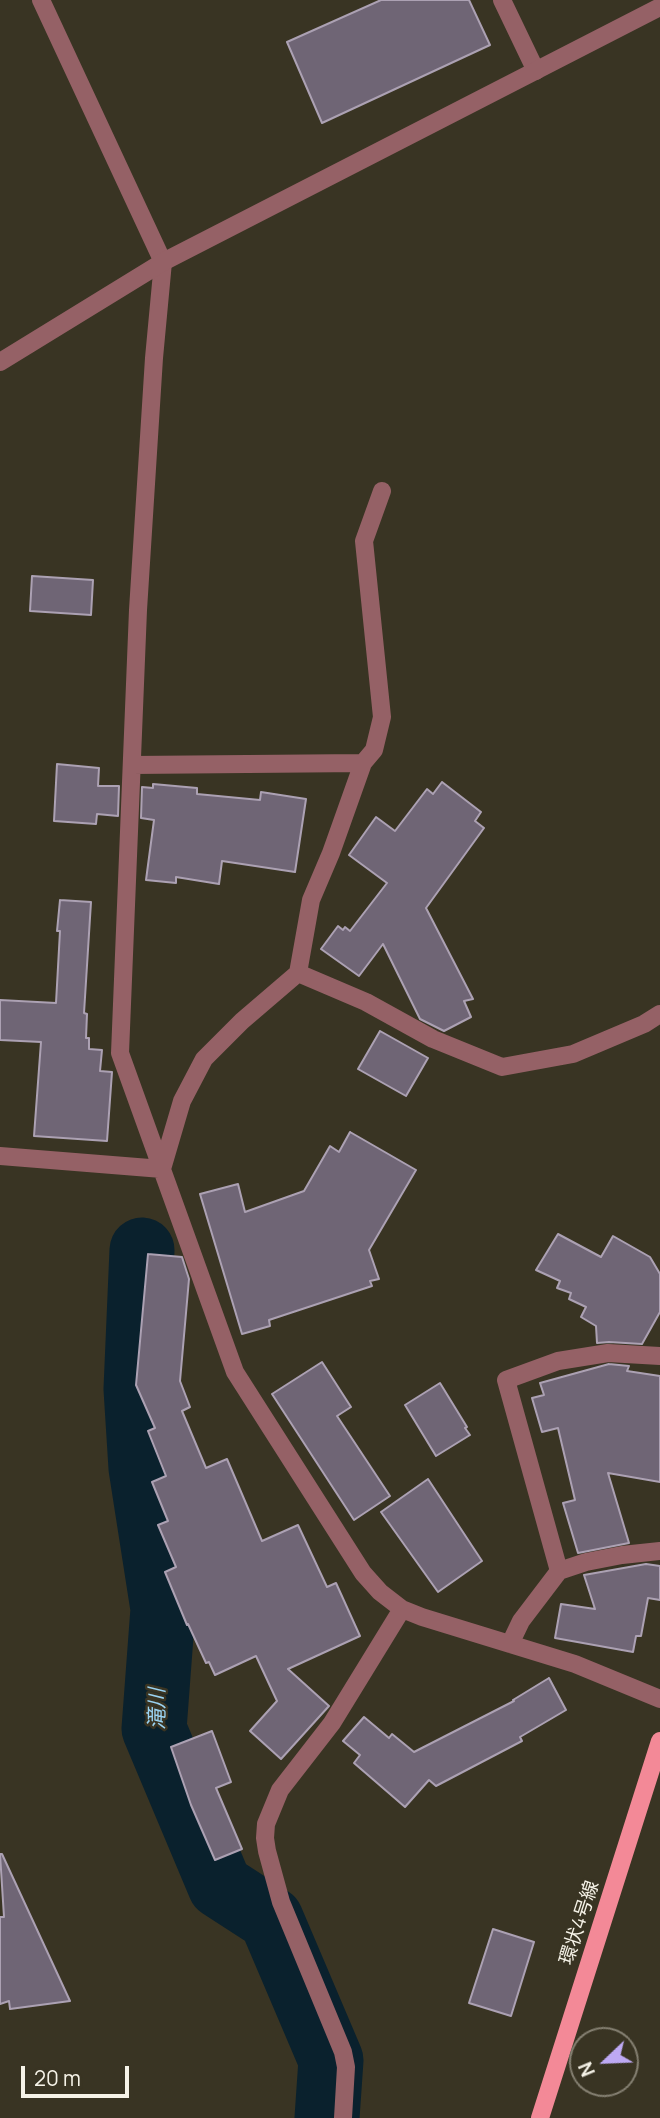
<!DOCTYPE html>
<meta charset="utf-8">
<style>
body{margin:0}
#map{position:relative;width:660px;height:2118px;overflow:hidden;background:#393423;font-family:Manrope,sans-serif}
canvas{display:block}
.north{position:absolute;left:569px;top:2027px;width:70px;height:70px;box-sizing:border-box;background:#393423;border:2px solid #858072;border-radius:50%;rotate:247deg;font-size:19px;font-weight:700;line-height:28px;text-align:center;color:#f6f3e8}
.north::after{content:'';display:block;margin:auto;width:24px;height:32px;background:#bea9f4;clip-path:polygon(50% 0,100% 100%,50% 72%,0 100%)}
.scale{position:absolute;left:21px;top:2066px;width:108px;height:32px;box-sizing:border-box;border:4px solid #f6f3e8;border-top:0;padding-left:9px;font-size:21px;line-height:24px;white-space:nowrap;color:#f6f3e8;-webkit-text-stroke:5px #393423;paint-order:stroke}
</style>
<div id="map">
<canvas width="660" height="2118"></canvas>
<div class="north">N</div>
<div class="scale">20 m</div>
</div>
<script>
const c = document.querySelector('canvas').getContext('2d');
c.lineJoin = 'round';
function poly(rows) {
  const path = new Path2D();
  for (const r of rows) {
    path.moveTo(r[0], r[1]);
    for (let i = 2; i < r.length; i += 2) path.lineTo(r[i], r[i + 1]);
  }
  return path;
}
function strokePath(path, color, width, dash) {
  c.strokeStyle = color;
  c.lineWidth = width;
  c.lineCap = dash ? 'butt' : 'round';
  c.setLineDash(dash || []);
  c.stroke(path);
}
function fill(path, color) {
  c.fillStyle = color;
  c.fill(path, 'evenodd');
}
function label(font, color, halo, rows, align = 'center') {
  c.font = font + ' Manrope,"Noto Sans JP",sans-serif';
  c.lineWidth = 5;
  c.setLineDash([]);
  c.textBaseline = 'middle';
  c.strokeStyle = halo;
  c.fillStyle = color;
  for (const [text, x, y, turn = 0] of rows) {
    c.save();
    c.translate(x, y);
    c.rotate((+turn || 0) * Math.PI / 180);
    c.textAlign = isNaN(turn) ? turn : align;
    if (halo) c.strokeText(text, 0, 0);
    c.fillText(text, 0, 0);
    c.restore();
  }
}
strokePath(poly([
 [142,1250,136,1389,141,1468,163,1609,154,1729,220,1886,271,1919,331,2060,327,2118]
]), '#0a212d', 65);
const building = poly([
 [381,0,469,0,490,45,322,123,287,42,381,0],
 [32,576,93,580,91,615,30,611,32,576],
 [57,764,99,768,98,786,119,786,118,816,97,814,96,824,54,821,57,764],
 [442,782,481,812,475,821,484,828,426,908,473,999,464,1001,471,1017,444,1031,420,1019,383,944,359,976,321,949,338,926,343,930,345,927,350,931,387,883,349,855,376,817,395,831,427,789,433,794,442,782],
 [153,784,197,788,197,794,260,800,261,792,306,799,295,872,222,861,219,884,176,877,176,883,146,880,154,820,141,818,142,787,153,788,153,784],
 [60,900,91,902,84,1013,87,1014,86,1038,89,1038,89,1049,102,1050,100,1071,112,1072,107,1141,34,1136,41,1042,0,1040,0,1000,56,1003,60,931,57,931,60,900],
 [380,1031,428,1058,406,1096,358,1069,380,1031],
 [350,1132,416,1170,369,1250,379,1279,370,1281,372,1286,269,1320,270,1326,242,1334,200,1194,238,1184,245,1212,304,1191,330,1146,339,1152,350,1132],
 [558,1234,601,1257,613,1236,650,1257,660,1274,660,1312,642,1344,609,1342,597,1343,596,1326,581,1317,586,1307,569,1299,571,1293,557,1288,560,1281,536,1270,558,1234],
 [148,1254,182,1257,189,1279,180,1381,190,1407,182,1411,206,1468,227,1459,262,1541,298,1525,327,1587,336,1583,360,1636,288,1669,329,1706,281,1759,250,1731,277,1701,256,1656,215,1675,209,1662,206,1663,188,1624,187,1625,165,1572,176,1567,158,1525,168,1521,152,1482,166,1476,148,1431,155,1428,136,1385,148,1254],
 [322,1362,351,1407,337,1416,390,1496,354,1520,272,1394,322,1362],
 [609,1364,629,1366,627,1371,660,1376,660,1482,608,1473,629,1543,578,1553,563,1503,575,1500,558,1428,542,1432,532,1398,544,1395,540,1383,609,1364],
 [440,1383,467,1427,465,1428,470,1435,436,1456,405,1405,440,1383],
 [428,1479,482,1561,438,1592,381,1512,428,1479],
 [646,1564,660,1566,660,1600,648,1598,641,1636,636,1636,633,1652,555,1638,561,1604,595,1609,584,1575,646,1564],
 [549,1678,566,1710,520,1737,522,1741,436,1786,429,1780,405,1807,354,1763,360,1755,343,1741,364,1717,389,1738,392,1734,414,1752,514,1701,513,1700,549,1678],
 [212,1731,231,1782,216,1788,242,1849,215,1860,191,1805,171,1747,212,1731],
 [0,1854,2,1854,70,2001,10,2009,9,2001,0,2004,0,1917,4,1917,0,1854],
 [493,1929,534,1942,511,2016,469,2003,493,1929]
]);
fill(building, '#6f6575');
strokePath(building, '#aca1b3', 2);
strokePath(poly([
 [41,0,163,262,154,358,138,610,120,1053,235,1372,363,1573,380,1592,402,1609,422,1617,575,1664,660,1699],
 [502,0,536,71],
 [132,765,363,763],
 [298,973,311,900,331,853,363,763,374,750,382,717,364,541,382,491],
 [0,1156,162,1169],
 [162,1169,182,1101,204,1059,242,1021,298,973,366,1002,433,1039,502,1067,573,1054,644,1024,660,1014],
 [559,1571,586,1562,622,1555,660,1551],
 [510,1644,521,1621,559,1571,506,1380,558,1361,608,1353,660,1356],
 [343,2118,346,2067,343,2052,281,1902,267,1851,265,1838,266,1824,280,1790,332,1723,402,1609]
]), '#956166', 18);
strokePath(poly([
 [0,362,163,262,660,7]
]), '#956166', 18);
strokePath(poly([
 [540,2118,660,1741]
]), '#f38997', 18);
label('19px', '#f6f3e8', '#393423', [
 ["環状4号線",580,1923,-72]
]);
label('italic 21px', '#9ad3f2', '#393423', [
 ["滝川",158,1709,-90]
]);
</script>
